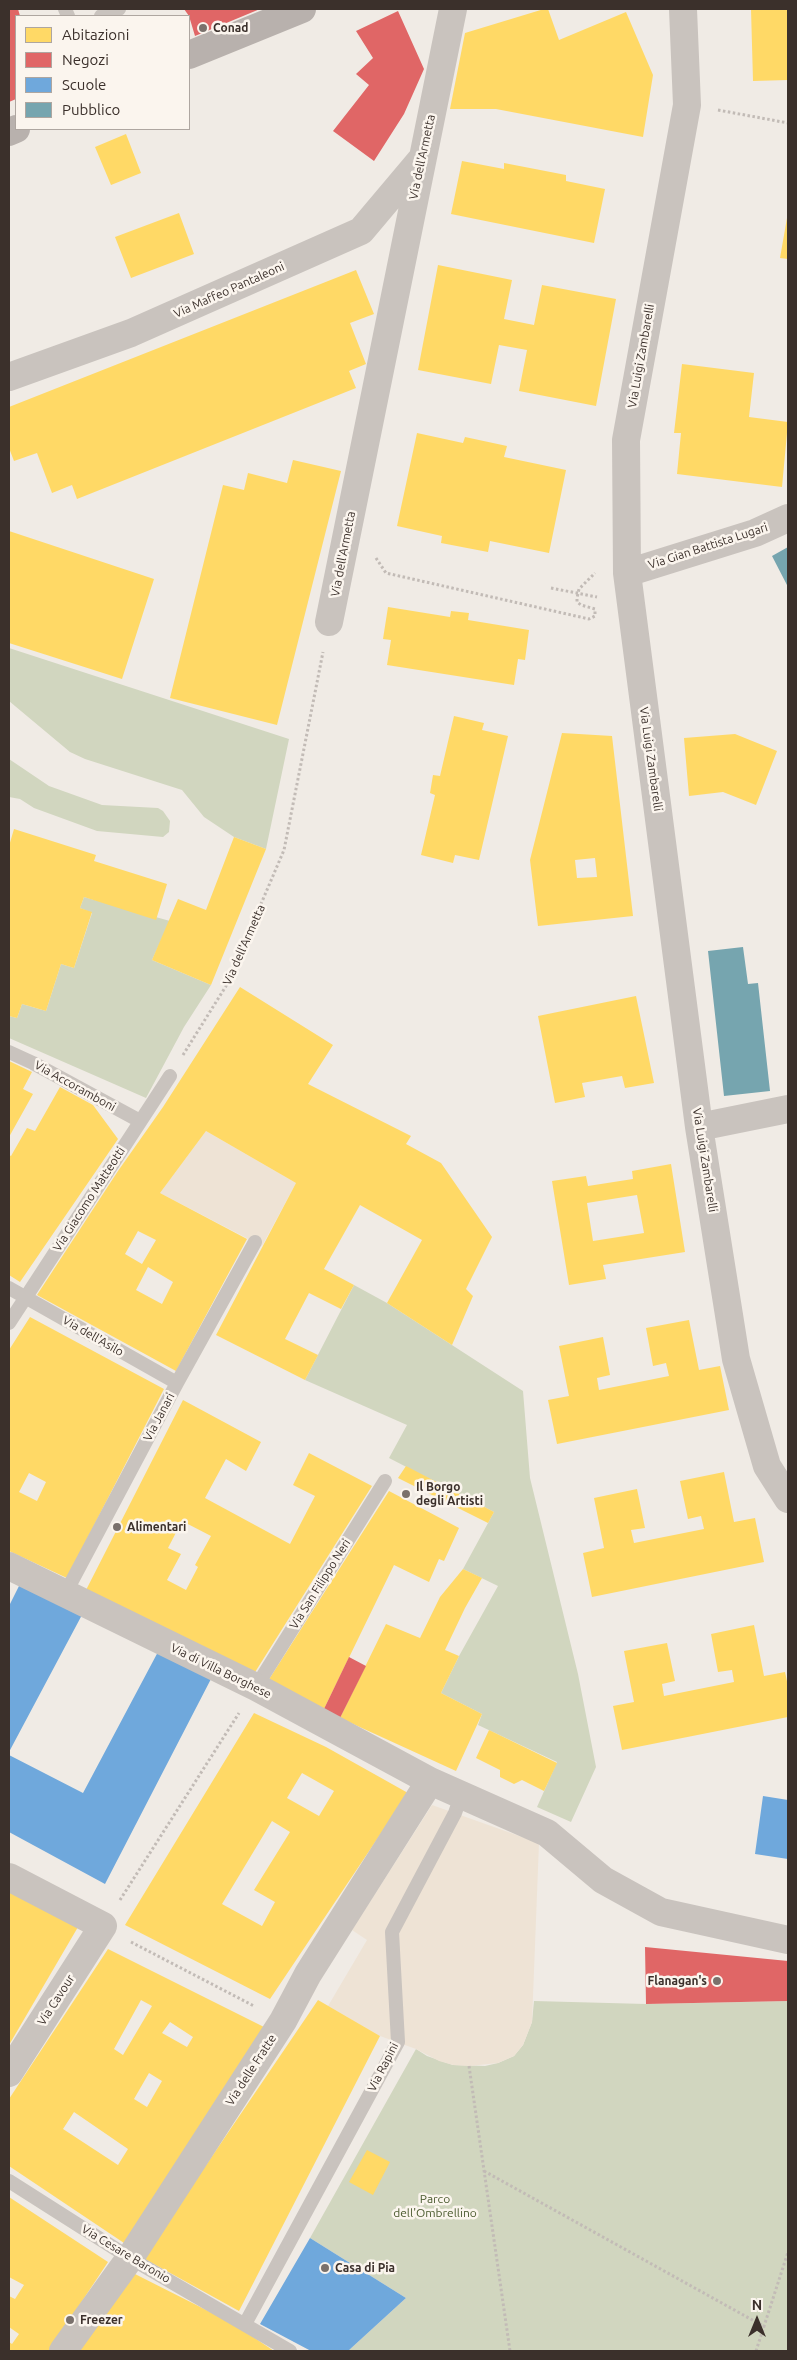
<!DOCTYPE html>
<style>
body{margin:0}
#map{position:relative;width:797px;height:2360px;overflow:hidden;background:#f0ebe5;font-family:Ubuntu,sans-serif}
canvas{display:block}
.frame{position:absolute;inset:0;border:10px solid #3b302b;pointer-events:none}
.legend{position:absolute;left:15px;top:15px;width:175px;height:115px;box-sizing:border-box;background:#fbf5ee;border:1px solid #aea6a0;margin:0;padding:6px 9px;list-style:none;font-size:15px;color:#3b302b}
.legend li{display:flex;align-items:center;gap:10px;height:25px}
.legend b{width:25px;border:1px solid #aea6a0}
.north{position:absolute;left:732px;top:2295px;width:50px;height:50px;-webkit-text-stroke:4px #fbf5ee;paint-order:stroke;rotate:0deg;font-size:14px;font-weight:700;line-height:20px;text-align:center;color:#3b302b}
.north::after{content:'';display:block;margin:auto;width:18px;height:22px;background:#3b302b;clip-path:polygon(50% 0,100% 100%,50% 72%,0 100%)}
</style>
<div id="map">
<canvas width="797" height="2360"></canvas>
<div class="frame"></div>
<ul class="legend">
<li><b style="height:14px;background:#ffd966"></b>Abitazioni</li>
<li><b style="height:14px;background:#e06666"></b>Negozi</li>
<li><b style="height:14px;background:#6fa8dc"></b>Scuole</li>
<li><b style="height:14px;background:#76a5af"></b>Pubblico</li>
</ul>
<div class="north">N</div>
</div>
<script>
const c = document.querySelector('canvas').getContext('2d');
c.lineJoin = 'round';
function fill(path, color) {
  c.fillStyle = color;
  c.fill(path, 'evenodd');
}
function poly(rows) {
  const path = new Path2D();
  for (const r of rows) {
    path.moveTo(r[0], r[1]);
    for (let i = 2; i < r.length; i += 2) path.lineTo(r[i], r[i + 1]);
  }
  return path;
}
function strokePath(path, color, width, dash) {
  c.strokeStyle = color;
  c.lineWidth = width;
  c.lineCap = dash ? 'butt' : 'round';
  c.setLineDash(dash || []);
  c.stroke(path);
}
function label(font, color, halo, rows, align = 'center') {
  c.font = font + ' Ubuntu,sans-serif';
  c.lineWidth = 5;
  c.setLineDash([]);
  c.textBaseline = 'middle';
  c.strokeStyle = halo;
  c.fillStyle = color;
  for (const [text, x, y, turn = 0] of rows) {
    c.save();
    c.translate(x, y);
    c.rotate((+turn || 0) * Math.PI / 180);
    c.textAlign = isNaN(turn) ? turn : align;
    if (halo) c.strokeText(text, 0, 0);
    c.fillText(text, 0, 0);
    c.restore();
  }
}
fill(poly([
 [9,648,289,739,266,849,234,837,204,817,182,790,85,759,70,752,9,701],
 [9,759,49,786,102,805,158,808,163,811,170,821,169,832,163,837,97,831,34,808,20,799,9,797],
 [84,897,170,921,152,960,211,985,184,1027,146,1098,9,1038,9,1016,17,1018,22,1004,46,1011,61,964,74,968,92,913,80,908],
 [354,1285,387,1303,523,1391,530,1478,578,1674,596,1767,571,1822,537,1807,557,1762,478,1725,482,1714,441,1693,459,1656,498,1586,463,1569,494,1512,389,1458,407,1425,305,1380],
 [534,2001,646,2004,788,2001,788,2351,348,2351,406,2298,310,2238,416,2049,427,2056,453,2065,485,2066,498,2063,514,2056,523,2045,532,2022]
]), '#d1d6bf');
fill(poly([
 [206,1131,296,1183,262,1246,160,1193],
 [432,1805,539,1843,532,2022,523,2045,514,2056,498,2063,469,2066,453,2065,439,2061,416,2049,380,2036,328,2006,367,1940,352,1930]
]), '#eee3d5');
fill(poly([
 [544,9,548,9,559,40,626,12,653,75,643,137,496,109,450,109,465,33],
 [751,9,788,9,788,80,753,81],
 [126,134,141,173,111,185,95,147],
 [462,161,504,169,504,163,566,175,566,181,605,189,594,243,451,214],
 [179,213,194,254,131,278,115,237],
 [787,218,788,218,788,259,780,258],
 [438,265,512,280,504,319,534,325,542,285,616,299,596,406,519,391,527,350,499,345,491,384,418,370],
 [356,270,374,314,350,323,366,364,349,371,356,388,77,499,72,485,52,493,37,453,14,461,9,448,9,407],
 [682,364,754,373,749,417,788,422,782,487,677,474,681,433,674,433],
 [417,433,463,443,465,437,507,446,504,457,566,470,549,553,490,541,488,552,441,543,442,536,397,526],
 [293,460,341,471,277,725,170,698,223,485,244,490,248,473,287,483],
 [9,531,154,579,122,679,9,643],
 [388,607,450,617,451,611,469,613,468,620,529,630,525,660,518,659,514,685,387,665,391,640,383,639],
 [454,716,484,723,482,730,508,736,479,860,455,855,453,863,421,855,435,795,430,793,433,775,440,776],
 [562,733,612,736,633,916,538,926,530,860],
 [595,858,597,877,577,878,575,860],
 [735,734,777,751,756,805,723,792,689,796,684,738],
 [14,829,96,855,94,861,167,884,156,920,84,897,80,908,92,912,74,968,61,964,46,1011,22,1004,17,1018,9,1016,9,846],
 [234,837,266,849,211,985,152,960,178,899,206,910],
 [240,987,333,1045,308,1084,411,1136,406,1144,441,1163,492,1237,466,1289,473,1296,452,1345,387,1303,422,1240,360,1205,324,1269,354,1285,341,1309,309,1293,285,1339,318,1355,305,1380,216,1335,296,1183,206,1131,160,1193,247,1239,176,1371,37,1295,118,1171,163,1107],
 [138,1231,156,1240,142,1264,125,1254],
 [148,1267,173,1282,162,1304,136,1290],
 [636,996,654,1083,625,1088,622,1076,582,1083,585,1097,555,1103,538,1016],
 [9,1061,32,1072,23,1089,33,1094,9,1137],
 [60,1087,93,1105,118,1139,20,1282,9,1275,9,1155,11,1156,27,1128,35,1131],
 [671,1164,685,1252,603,1265,606,1279,569,1285,552,1181,586,1176,588,1186,633,1179,632,1171],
 [637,1195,644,1233,593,1241,587,1203],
 [30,1317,164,1389,67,1578,9,1551,9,1350],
 [29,1473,46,1482,37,1501,19,1492],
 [689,1320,699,1370,720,1366,729,1410,557,1444,548,1400,569,1396,559,1346,603,1337,610,1375,597,1378,599,1390,669,1376,666,1363,653,1366,646,1328],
 [183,1400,261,1442,246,1471,226,1459,205,1498,290,1544,315,1496,293,1485,309,1453,372,1486,252,1677,85,1592],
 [182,1521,211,1536,195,1565,198,1567,186,1590,167,1580,181,1554,168,1548],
 [406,1466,494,1512,488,1523,398,1478],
 [724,1472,734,1522,755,1518,764,1562,592,1597,583,1553,604,1548,594,1498,637,1489,645,1528,631,1530,634,1543,704,1529,701,1516,688,1519,680,1481],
 [389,1491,459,1528,444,1561,439,1559,429,1582,394,1565,323,1711,266,1684],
 [463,1569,482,1578,465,1608,445,1650,459,1656,441,1693,482,1714,456,1771,340,1718,386,1624,420,1638,440,1597],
 [754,1625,764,1676,785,1672,788,1686,788,1717,622,1750,613,1706,634,1702,624,1651,667,1643,675,1681,662,1684,664,1696,734,1682,732,1670,718,1672,711,1634],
 [254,1713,326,1747,408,1793,270,1999,125,1925],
 [302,1773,334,1791,319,1816,287,1798],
 [272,1821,290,1832,254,1890,275,1902,262,1926,222,1904],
 [489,1730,557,1763,544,1791,522,1780,514,1784,500,1777,500,1770,476,1758],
 [9,1891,78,1927,9,2045],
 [108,1949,264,2027,124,2243,9,2166,9,2099],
 [141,2000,152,2006,123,2055,114,2049],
 [170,2022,193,2037,187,2047,162,2033],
 [149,2073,162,2081,147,2107,134,2099],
 [74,2112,128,2149,118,2165,63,2129],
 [318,2000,380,2036,239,2311,143,2258],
 [367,2150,390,2162,373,2195,349,2182],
 [9,2197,108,2262,49,2351,9,2351,9,2342,12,2344,19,2334,9,2327,9,2296,15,2299,24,2285,9,2277],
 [133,2273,234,2324,274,2351,79,2351]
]), '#ffd966');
fill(poly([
 [9,9,18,9,20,16,16,16,16,99,9,102],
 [184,9,260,9,195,36,189,16],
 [398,11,424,69,404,114,374,161,333,131,369,85,356,74,373,58,356,31],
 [349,1657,366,1666,340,1718,323,1711],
 [645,1947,788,1961,788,2001,646,2004]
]), '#e06666');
fill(poly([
 [21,1582,83,1613,9,1752,9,1606],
 [159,1650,212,1677,105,1884,9,1832,9,1755,83,1793],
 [763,1796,788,1800,788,1859,755,1854],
 [310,2238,406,2298,348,2351,311,2351,260,2324]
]), '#6fa8dc');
fill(poly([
 [788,547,788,587,772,556],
 [743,947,748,984,758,983,770,1091,724,1096,708,951]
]), '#76a5af');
strokePath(poly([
 [718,110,788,123],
 [376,558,386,573,589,619,595,616,595,609,581,605,577,602,577,598,579,589,595,573],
 [551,588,597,597],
 [183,1055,226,986,284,850,323,652],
 [120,1900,239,1713],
 [131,1942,254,2006],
 [469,2066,510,2351],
 [484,2171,765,2327],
 [756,2351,788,2252]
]), '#c2bbb6', 3, [2.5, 2.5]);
strokePath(poly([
 [65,9,68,16],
 [101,16,119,9],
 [9,1052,33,1063,140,1121],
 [9,1288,177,1383],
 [9,1323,170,1076],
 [65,1594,177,1383,255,1242],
 [256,1687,385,1481],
 [9,2181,130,2258,290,2351],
 [245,2324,398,2042,392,1932,455,1813,461,1796]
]), '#c9c3be', 14);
strokePath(poly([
 [683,9,687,105,626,440,627,573,699,1127,736,1359,767,1466,788,1499],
 [9,377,131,333,361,231,420,161],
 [627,573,755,533,788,518],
 [329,622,453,9],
 [699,1127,788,1109],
 [9,1566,256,1687,430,1781,547,1833,603,1880,661,1912,788,1940],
 [9,1877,103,1926,9,2073],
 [63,2351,130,2258,283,2021,308,1974,430,1781]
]), '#c9c3be', 28);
strokePath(poly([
 [189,55,302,9],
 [9,132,16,129]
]), '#b8b1ad', 28);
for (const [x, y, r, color] of [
 [203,28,5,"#7a716c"],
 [406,1494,5,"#7a716c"],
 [117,1527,5,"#7a716c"],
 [717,1981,5,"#7a716c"],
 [325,2268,5,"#7a716c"],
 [70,2320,5,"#7a716c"]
]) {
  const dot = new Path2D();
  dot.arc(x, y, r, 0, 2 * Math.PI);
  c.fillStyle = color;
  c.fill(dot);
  strokePath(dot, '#fbf5ee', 2);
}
label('bold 12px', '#3b302b', '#fbf5ee', [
 ["Conad",213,28],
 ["Il Borgo",416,1487],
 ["degli Artisti",416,1501],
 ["Alimentari",127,1527],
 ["Flanagan's",707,1981,"right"],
 ["Casa di Pia",335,2268],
 ["Freezer",80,2320]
], 'left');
label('12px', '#3b302b', '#fbf5ee', [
 ["Via dell'Armetta",422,157,-78],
 ["Via Maffeo Pantaleoni",229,290,-24],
 ["Via Luigi Zambarelli",641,356,-80],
 ["Via Gian Battista Lugari",708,546,-18],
 ["Via dell'Armetta",343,554,-79],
 ["Via Luigi Zambarelli",651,759,82],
 ["Via dell'Armetta",244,945,-66],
 ["Via Accoramboni",75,1086,29],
 ["Via Luigi Zambarelli",705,1160,81],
 ["Via Giacomo Matteotti",89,1199,-57],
 ["Via dell'Asilo",93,1336,30],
 ["Via Janari",159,1417,-62],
 ["Via San Filippo Neri",320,1584,-58],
 ["Via di Villa Borghese",221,1671,26],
 ["Via Cavour",56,2000,-57],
 ["Via Rapini",383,2067,-63],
 ["Via delle Fratte",251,2070,-57],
 ["Via Cesare Baronio",126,2254,31]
]);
label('12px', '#4a5a2e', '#fbf5ee', [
 ["Parco",435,2199],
 ["dell'Ombrellino",435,2213]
]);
</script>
